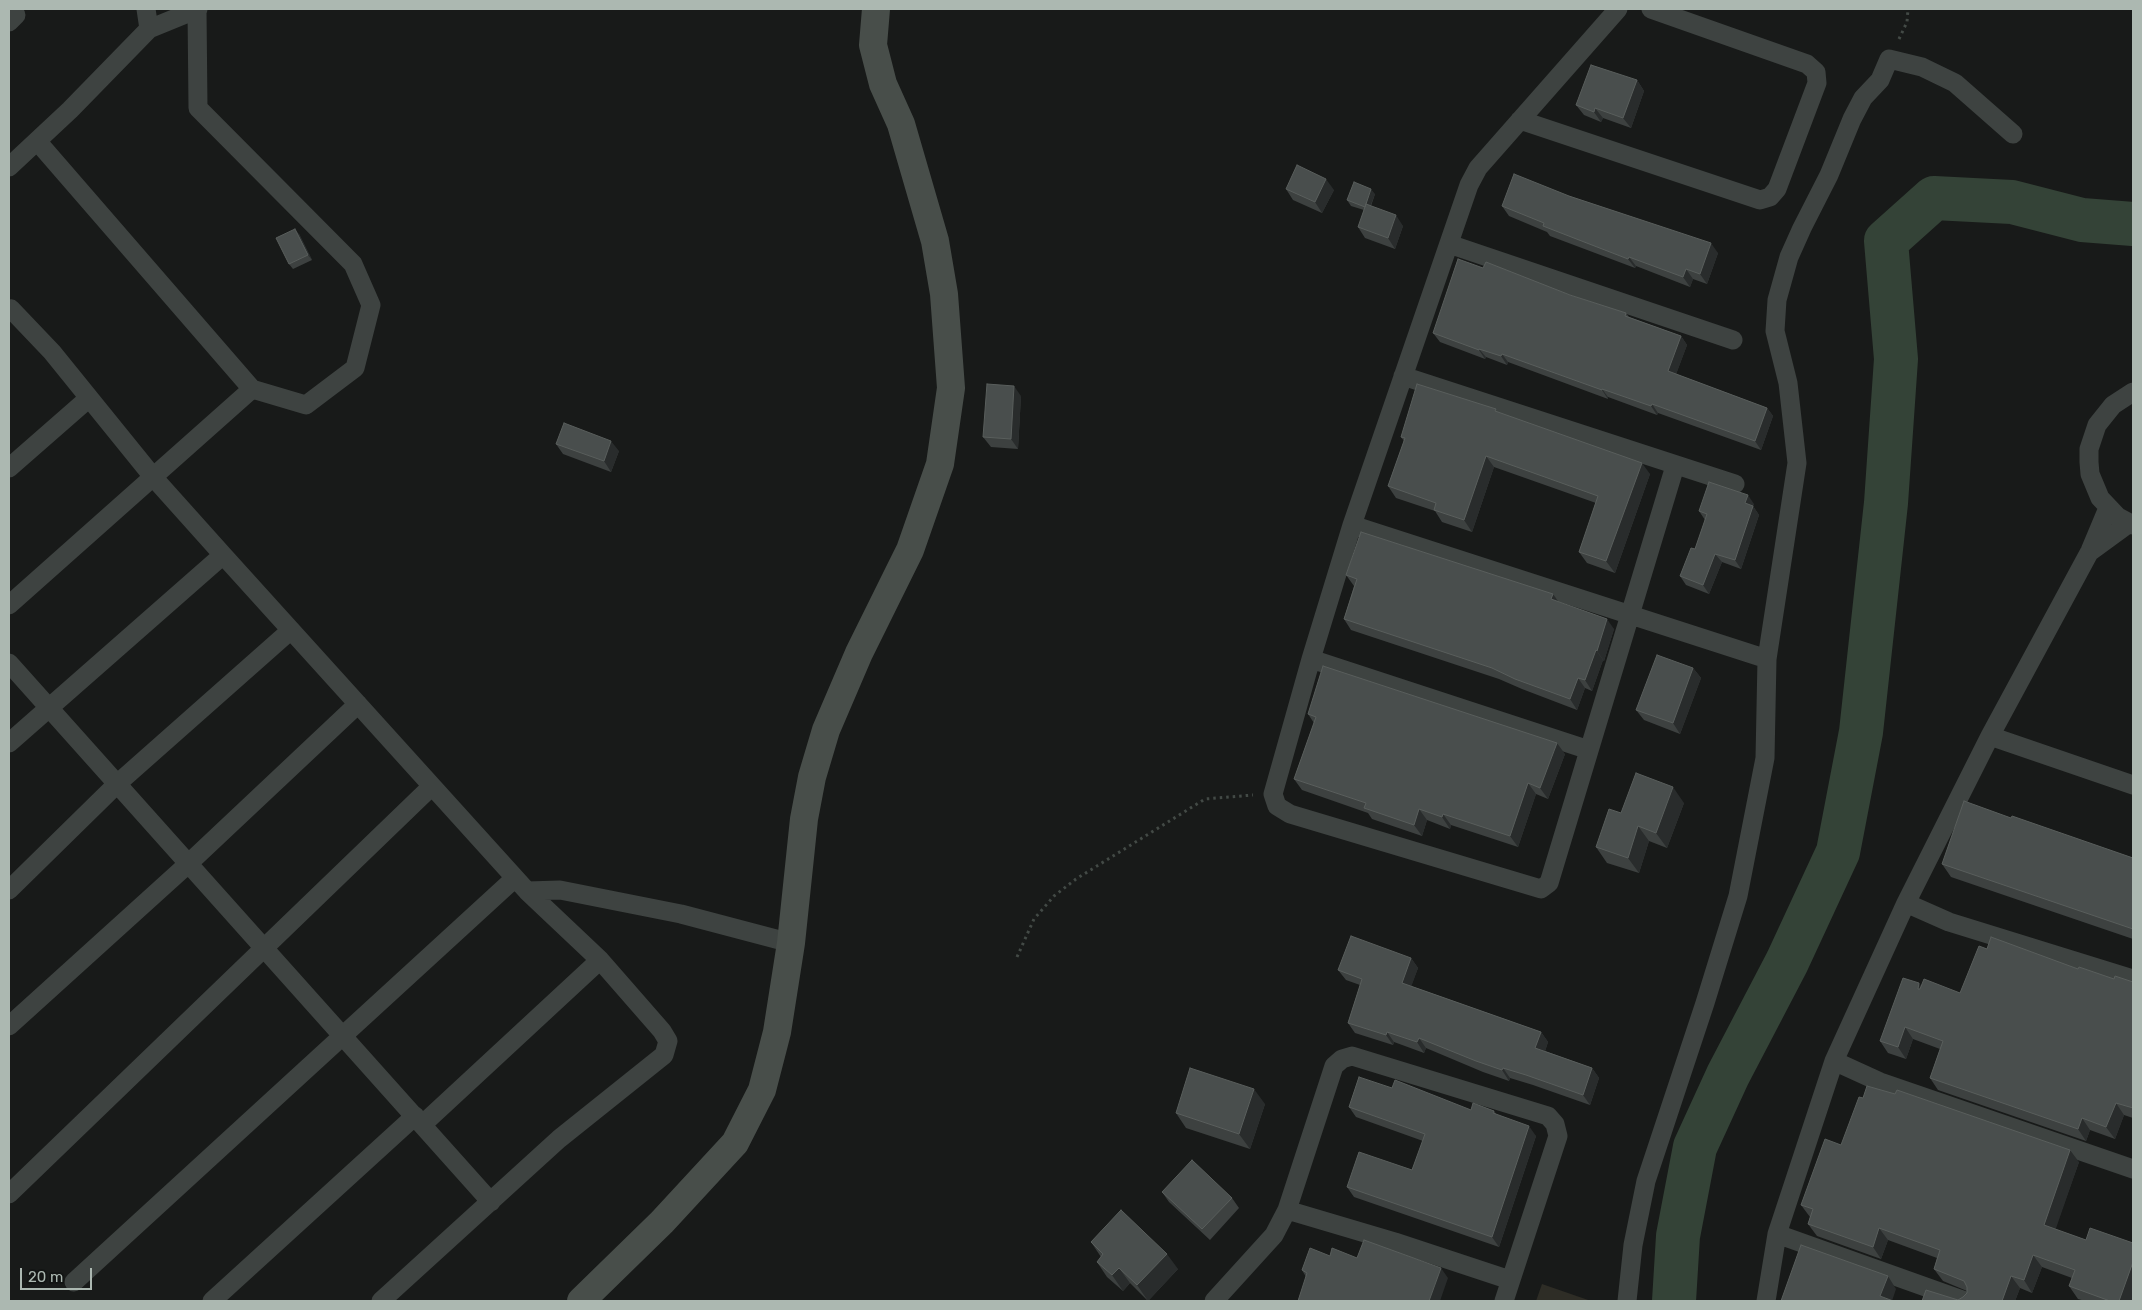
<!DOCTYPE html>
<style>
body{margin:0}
#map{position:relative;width:2142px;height:1310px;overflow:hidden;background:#181a19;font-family:Rubik,sans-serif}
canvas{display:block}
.frame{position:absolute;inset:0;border:10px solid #acb8b1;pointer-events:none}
.scale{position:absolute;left:20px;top:1268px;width:72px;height:22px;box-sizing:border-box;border:2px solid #acb8b1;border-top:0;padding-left:6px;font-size:15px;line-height:18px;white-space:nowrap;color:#acb8b1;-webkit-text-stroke:4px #131514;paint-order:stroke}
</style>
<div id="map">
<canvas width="2142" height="1310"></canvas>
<div class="frame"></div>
<div class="scale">20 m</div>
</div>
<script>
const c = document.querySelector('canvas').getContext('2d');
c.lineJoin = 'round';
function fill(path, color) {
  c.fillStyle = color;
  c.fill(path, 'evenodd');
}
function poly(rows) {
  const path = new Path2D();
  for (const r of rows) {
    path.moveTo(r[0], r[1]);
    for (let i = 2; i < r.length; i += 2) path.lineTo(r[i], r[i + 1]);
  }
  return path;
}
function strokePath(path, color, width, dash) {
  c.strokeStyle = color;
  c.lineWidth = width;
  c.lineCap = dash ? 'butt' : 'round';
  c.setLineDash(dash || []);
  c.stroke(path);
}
fill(poly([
 [1542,1284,1591,1301,1536,1301]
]), '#2e2d26');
strokePath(poly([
 [1674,1301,1678,1236,1695,1147,1728,1075,1787,962,1838,852,1861,732,1886,503,1896,359,1886,241,1934,198,2012,202,2082,220,2133,224]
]), '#344337', 44);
strokePath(poly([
 [1899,39,1907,22,1908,9],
 [1017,957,1034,919,1054,896,1076,879,1205,799,1253,795]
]), '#434a46', 3, [2.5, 4]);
strokePath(poly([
 [146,9,149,29],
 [197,9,198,108,353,264,371,305,355,368,306,405,252,389],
 [1618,9,1478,168,1469,185,1352,525,1311,659,1273,794,1277,806,1290,814,1541,889,1549,883,1675,466],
 [9,22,16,15],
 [1520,120,1760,200,1770,197,1777,189,1817,83,1816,72,1807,64,1651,9],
 [9,167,70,110,149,29,198,9],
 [1449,244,1733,340],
 [9,310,11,309,52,352,154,478,223,555,527,891,600,960,662,1031,668,1041,664,1055,559,1139,381,1301],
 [1403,376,1735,484],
 [2133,392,2113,405,2097,425,2089,449,2089,462,2090,474,2100,498,2118,517,2133,525],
 [9,468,89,398],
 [1352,525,1767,659,1765,758,1738,896,1705,1003,1646,1181,1633,1245,1627,1301],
 [2091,551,2128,524],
 [9,605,252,389,37,141],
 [1311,659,1589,750],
 [1767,659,1797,463,1788,383,1775,331,1777,300,1789,257,1802,228,1829,175,1852,119,1863,98,1880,80,1889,59,1922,67,1955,83,2013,134],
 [9,663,491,1202],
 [1990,736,2133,785],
 [9,743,223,555],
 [9,890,117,784,291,630],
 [527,891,560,890,681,914,791,943],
 [1906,903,1949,922,2133,979],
 [9,1026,188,864,358,704],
 [1834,1061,1880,1082,2133,1169],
 [423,1124,600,960],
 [9,1194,432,786],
 [1287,1210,1395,1242,1510,1280],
 [1777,1234,1965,1301],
 [74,1282,515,878],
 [212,1301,415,1116],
 [1214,1301,1274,1235,1287,1210,1334,1066,1342,1059,1352,1056,1548,1116,1555,1124,1558,1136,1504,1301],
 [1766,1301,1777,1234,1834,1061,1906,903,1990,736,2090,551,2108,508]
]), '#3e4341', 19);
strokePath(poly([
 [581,1301,662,1222,735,1143,762,1090,777,1032,791,943,804,819,812,777,826,730,859,653,910,550,940,464,951,388,944,294,935,241,901,124,883,84,873,45,876,9]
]), '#484e4a', 28);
fill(poly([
 [1637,80,1644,91,1631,128,1603,118,1601,122,1584,115,1576,105],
 [1286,189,1334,190,1322,213,1293,200],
 [1375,194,1371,206,1403,226,1395,249,1365,238,1358,227,1364,210,1351,206,1347,200],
 [1569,196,1718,253,1707,284,1693,279,1690,287,1636,266,1635,268,1550,236,1547,232,1509,216,1502,206],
 [299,234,312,260,293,269,289,264],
 [1483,268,1626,313,1629,317,1681,336,1687,345,1676,374,1767,408,1773,416,1761,450,1658,413,1657,415,1608,397,1608,399,1508,362,1507,365,1486,357,1485,359,1440,342,1433,333],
 [1021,396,1018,449,991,447,983,437],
 [1497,412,1650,474,1615,573,1587,563,1579,552,1596,503,1494,467,1472,532,1442,522,1435,511,1396,498,1388,486,1404,441,1401,437],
 [556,444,619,451,611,472,563,454],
 [1754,504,1753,506,1759,515,1741,569,1722,562,1709,594,1686,585,1680,576,1695,549,1705,520,1699,511],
 [1346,575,1558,602,1614,629,1604,661,1603,660,1592,691,1585,688,1577,710,1522,689,1499,679,1351,630,1344,619,1354,586],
 [1693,668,1701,678,1680,734,1644,720,1636,710],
 [1308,714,1565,754,1548,799,1536,794,1518,847,1451,825,1450,829,1427,820,1422,836,1372,819,1368,813,1302,790,1294,779,1314,723],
 [1684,803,1667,848,1649,841,1639,873,1607,863,1596,847,1621,813],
 [2011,818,2133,858,2133,939,1951,877,1942,864],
 [1987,949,2078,969,2114,979,2133,982,2133,1118,2124,1115,2115,1139,2090,1130,2086,1141,1938,1090,1930,1078,1940,1049,1913,1039,1906,1059,1888,1053,1880,1041,1921,986,1960,993],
 [1411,958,1418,968,1411,986,1541,1032,1548,1042,1545,1051,1592,1068,1599,1078,1590,1105,1533,1085,1510,1078,1509,1081,1483,1072,1426,1048,1424,1053,1394,1042,1393,1045,1355,1033,1348,1023,1360,985,1346,980,1338,970],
 [1392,1088,1471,1110,1494,1111,1497,1115,1536,1136,1499,1247,1354,1197,1347,1187,1412,1170,1423,1141,1356,1117,1349,1107],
 [1265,1104,1250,1149,1186,1128,1176,1113],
 [1841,1145,2079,1162,2055,1229,2086,1240,2133,1243,2133,1299,2132,1301,2085,1301,2078,1299,2069,1286,2072,1278,2042,1267,2032,1293,2020,1288,2015,1301,1922,1301,1958,1300,1963,1297,1967,1293,1967,1291,1943,1281,1934,1269,1937,1258,1888,1240,1881,1259,1817,1236,1808,1224,1810,1217,1801,1205],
 [1162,1192,1232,1198,1239,1208,1210,1240,1169,1202],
 [1091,1242,1178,1269,1148,1301,1130,1283,1123,1291,1107,1277,1097,1262,1101,1257],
 [1330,1256,1357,1258,1448,1278,1306,1277,1302,1270]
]), '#3d4140');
fill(poly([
 [1637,80,1644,91,1631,128,1623,118],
 [1595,108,1603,118,1601,122,1594,112],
 [1326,179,1334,190,1322,213,1315,202],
 [1371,189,1375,194,1368,212,1365,207],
 [1396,215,1403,226,1395,249,1388,238],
 [295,229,299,234,312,260,308,255],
 [1711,243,1718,253,1707,284,1700,274],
 [1629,257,1636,266,1635,268,1628,259],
 [1686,269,1693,279,1690,287,1683,277],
 [1681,336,1687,345,1674,380,1668,371],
 [1479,349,1486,357,1485,359,1479,350],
 [1502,354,1508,362,1507,365,1501,356],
 [1014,386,1021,396,1018,449,1011,439],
 [1602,389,1608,397,1608,399,1602,390],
 [1652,404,1658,413,1657,415,1651,406],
 [1767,408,1773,416,1761,450,1755,441],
 [611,441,619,451,611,472,604,461],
 [1486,456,1494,467,1472,532,1464,520],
 [1642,463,1650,474,1615,573,1606,561],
 [1748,495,1754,504,1751,512,1745,503],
 [1753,506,1759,515,1741,569,1735,560],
 [1715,554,1722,562,1709,594,1703,585],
 [1553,594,1560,604,1551,599],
 [1607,619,1614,629,1604,661,1597,651],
 [1596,650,1603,660,1592,691,1585,680],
 [1693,668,1701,678,1680,734,1673,723],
 [1578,678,1585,688,1577,710,1570,699],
 [1557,743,1565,754,1548,799,1540,788],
 [1528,783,1536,794,1518,847,1510,836],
 [1673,787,1684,803,1667,848,1656,833],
 [1419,809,1427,820,1422,836,1414,825],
 [1443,814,1451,825,1450,829,1442,817],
 [1638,826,1649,841,1639,873,1628,858],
 [1411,958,1418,968,1409,993,1402,983],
 [1919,983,1928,995,1918,989],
 [1905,1027,1913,1039,1906,1059,1898,1047],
 [1387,1032,1394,1042,1393,1045,1386,1035],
 [1541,1032,1548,1042,1543,1058,1535,1048],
 [1419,1038,1426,1048,1424,1053,1417,1042],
 [1503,1068,1510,1078,1509,1081,1502,1070],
 [1592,1068,1599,1078,1590,1105,1583,1095],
 [1254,1089,1265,1104,1250,1149,1239,1134],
 [2116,1103,2124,1115,2115,1139,2106,1127],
 [2082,1118,2090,1130,2086,1141,2078,1129],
 [1529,1126,1536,1136,1499,1247,1492,1237],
 [2070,1150,2079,1162,2053,1237,2044,1225],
 [1879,1228,1888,1240,1881,1259,1873,1247],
 [1167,1254,1178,1269,1148,1301,1137,1285],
 [2033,1255,2042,1267,2032,1293,2024,1280],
 [2133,1262,2133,1299,2132,1301,2119,1301],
 [1119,1268,1130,1283,1123,1291,1112,1275],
 [1441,1268,1448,1278,1440,1301,1429,1301],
 [1888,1276,1896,1289,1892,1301,1880,1296],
 [2011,1276,2020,1288,2015,1301,2002,1301]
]), '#292c2c');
const building = poly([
 [1591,65,1637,80,1623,118,1595,108,1594,112,1576,105,1591,65],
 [1297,165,1326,179,1315,202,1286,189,1297,165],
 [1514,174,1569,196,1711,243,1700,274,1686,269,1683,277,1629,257,1628,259,1543,226,1544,223,1502,206,1514,174],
 [1354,182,1371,189,1365,207,1347,200,1354,182],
 [1366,204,1396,215,1388,238,1358,227,1366,204],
 [295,229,308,255,289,264,276,238,295,229],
 [1458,259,1483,268,1486,262,1570,295,1626,313,1625,316,1681,336,1668,371,1767,408,1755,441,1652,404,1651,406,1602,389,1602,390,1502,354,1501,356,1479,349,1479,350,1433,333,1458,259],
 [987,384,1014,386,1011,439,983,437,987,384],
 [1417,384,1496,409,1495,411,1642,463,1606,561,1579,552,1598,496,1486,456,1464,520,1434,510,1436,503,1388,486,1405,438,1401,437,1417,384],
 [564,423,611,441,604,461,556,444,564,423],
 [1709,482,1748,495,1745,503,1753,506,1735,560,1715,554,1703,585,1680,576,1691,548,1695,549,1707,514,1699,511,1709,482],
 [1361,532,1553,594,1551,599,1607,619,1597,651,1596,650,1585,680,1578,678,1570,699,1515,679,1492,668,1344,619,1357,579,1346,575,1361,532],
 [1657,655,1693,668,1673,723,1636,710,1657,655],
 [1323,666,1557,743,1540,788,1528,783,1510,836,1443,814,1442,817,1419,809,1414,825,1364,808,1366,803,1294,779,1316,717,1308,714,1323,666],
 [1636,773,1673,787,1656,833,1638,826,1628,858,1596,847,1609,809,1621,813,1636,773],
 [1964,801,2011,818,2012,816,2133,858,2133,929,1942,864,1964,801],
 [1351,936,1411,958,1402,983,1541,1032,1535,1048,1592,1068,1583,1095,1526,1075,1503,1068,1502,1070,1476,1061,1419,1038,1417,1042,1387,1032,1386,1035,1348,1023,1362,979,1338,970,1351,936],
 [1991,937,2078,969,2079,967,2114,979,2115,976,2133,982,2133,1108,2116,1103,2106,1127,2082,1118,2078,1129,1930,1078,1943,1041,1905,1027,1898,1047,1880,1041,1903,978,1919,983,1918,989,1920,989,1924,979,1960,993,1979,946,1987,949,1991,937],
 [1190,1068,1254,1089,1239,1134,1176,1113,1190,1068],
 [1359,1077,1392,1088,1395,1080,1471,1110,1473,1103,1494,1111,1493,1113,1529,1126,1492,1237,1347,1187,1359,1152,1412,1170,1425,1134,1349,1107,1359,1077],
 [1867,1086,1895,1094,1897,1090,2070,1150,2044,1225,2086,1240,2090,1228,2133,1243,2133,1262,2119,1301,2110,1301,2069,1286,2075,1270,2033,1255,2024,1280,2011,1276,2002,1301,1922,1301,1926,1290,1958,1300,1963,1297,1967,1293,1967,1287,1964,1281,1934,1269,1940,1250,1879,1228,1873,1247,1808,1224,1813,1209,1801,1205,1825,1139,1841,1145,1859,1097,1863,1098,1867,1086],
 [1192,1160,1232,1198,1202,1229,1162,1192,1192,1160],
 [1121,1210,1167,1254,1137,1285,1119,1268,1112,1275,1097,1262,1103,1254,1091,1242,1121,1210],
 [1364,1240,1441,1268,1429,1301,1298,1301,1307,1273,1302,1270,1310,1248,1330,1256,1332,1248,1357,1258,1364,1240],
 [1801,1245,1888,1276,1880,1296,1893,1301,1781,1301,1801,1245]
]);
fill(building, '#494e4d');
strokePath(building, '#595e5c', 1);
</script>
